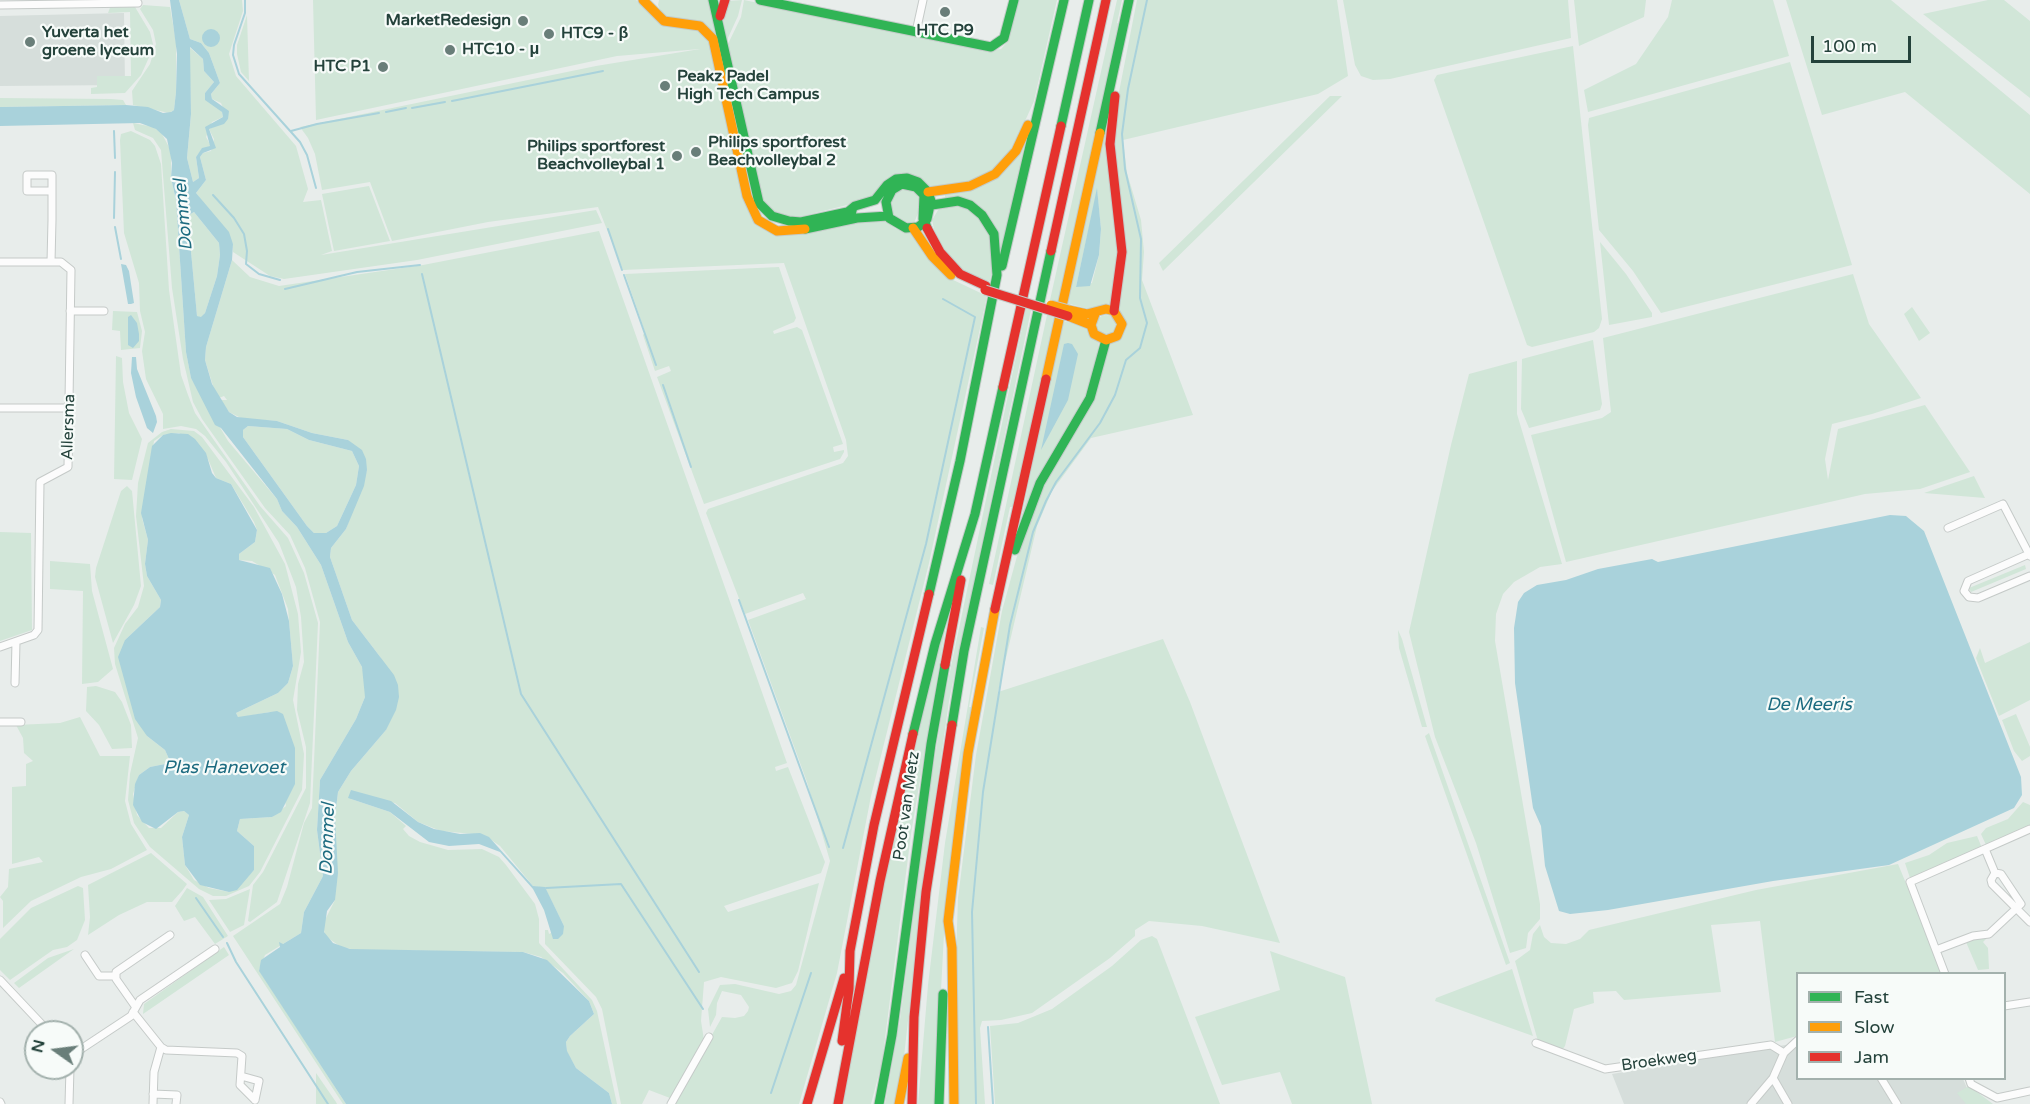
<!DOCTYPE html>
<meta charset="utf-8">
<style>
body{margin:0}
#map{position:relative;width:2030px;height:1104px;overflow:hidden;background:#e8edeb;font-family:"Varela Round",sans-serif}
canvas{display:block}
.legend{position:absolute;left:1796px;top:972px;width:210px;height:108px;box-sizing:border-box;background:#f7fbf9;border:2px solid #a3b1ad;margin:0;padding:8px 10px;list-style:none;font-size:18px;color:#24423b}
.legend li{display:flex;align-items:center;gap:12px;height:30px}
.legend b{width:30px;border:2px solid #a3b1ad}
.north{position:absolute;left:24px;top:1020px;width:60px;height:60px;box-sizing:border-box;background:#f7fbf9;border:2px solid #a3b1ad;border-radius:50%;rotate:284deg;font-size:16px;font-weight:700;line-height:24px;text-align:center;color:#24423b}
.north::after{content:'';display:block;margin:auto;width:21px;height:27px;background:#697e79;clip-path:polygon(50% 0,100% 100%,50% 72%,0 100%)}
.scale{position:absolute;left:1811px;top:36px;width:100px;height:27px;box-sizing:border-box;border:3px solid #24423b;border-top:0;padding-left:8px;font-size:18px;line-height:21px;white-space:nowrap;color:#24423b;-webkit-text-stroke:4px #f7fbf9;paint-order:stroke}
</style>
<div id="map">
<canvas width="2030" height="1104"></canvas>
<ul class="legend">
<li><b style="height:8px;background:#30b455"></b>Fast</li>
<li><b style="height:8px;background:#ff9f0a"></b>Slow</li>
<li><b style="height:8px;background:#e5322d"></b>Jam</li>
</ul>
<div class="north">N</div>
<div class="scale">100 m</div>
</div>
<script>
const c = document.querySelector('canvas').getContext('2d');
c.lineJoin = 'round';
function fill(path, color) {
  c.fillStyle = color;
  c.fill(path, 'evenodd');
}
function poly(rows) {
  const path = new Path2D();
  for (const r of rows) {
    if (r.length === 3) {
      path.moveTo(r[0] + r[2], r[1]);
      path.arc(r[0], r[1], r[2], 0, 2 * Math.PI);
      continue;
    }
    path.moveTo(r[0], r[1]);
    for (let i = 2; i < r.length; i += 2) path.lineTo(r[i], r[i + 1]);
  }
  return path;
}
function strokePath(path, color, width, dash) {
  c.strokeStyle = color;
  c.lineWidth = width;
  c.lineCap = dash ? 'butt' : 'round';
  c.setLineDash(dash || []);
  c.stroke(path);
}
function label(font, color, halo, rows, align = 'center') {
  c.font = font + ' "Varela Round",sans-serif';
  c.lineWidth = 4.5;
  c.setLineDash([]);
  c.textBaseline = 'middle';
  c.strokeStyle = halo;
  c.fillStyle = color;
  for (const [text, x, y, turn = 0] of rows) {
    c.save();
    c.translate(x, y);
    c.rotate((+turn || 0) * Math.PI / 180);
    c.textAlign = isNaN(turn) ? turn : align;
    if (halo) c.strokeText(text, 0, 0);
    c.fillText(text, 0, 0);
    c.restore();
  }
}
fill(poly([
 [124,13,125,85,0,86,0,16],
 [1797,1043,1798,1078,1963,1079,1974,1104,1624,1104,1612,1074]
]), '#d6dedb');
fill(poly([
 [179,0,242,0,243,11,229,54,236,76,296,146,308,189,303,202,321,200,332,251,321,255,596,210,602,223,417,260,284,279,270,276,233,252,233,244,196,193,206,180,200,157,203,153,211,151,214,139,209,129,228,119,221,103,212,99,211,94,220,83,209,53,201,43,190,39],
 [313,0,636,0,653,15,691,27,710,39,745,199,750,215,762,227,775,234,881,217,896,229,909,232,915,237,949,278,987,296,929,563,871,796,837,973,799,1104,673,1104,722,1017,735,1018,744,1016,748,1011,749,1007,741,995,722,991,717,1003,716,1015,710,1027,708,1009,720,985,735,984,779,994,791,991,796,985,830,861,807,782,748,620,806,599,803,593,745,614,706,513,708,509,843,463,848,456,846,440,784,263,623,270,598,207,488,222,392,241,370,182,322,190,315,154,308,138,300,127,596,66,700,49,617,56,316,120],
 [659,0,710,0,720,43,714,36,663,16,658,5],
 [742,0,738,16,727,40,722,13,728,1],
 [744,0,989,51,1001,49,1008,41,1018,0,1057,0,1034,101,1009,157,980,180,931,188,919,178,871,199,795,218,770,211,761,200,728,44,741,17],
 [1117,0,1122,0,1117,23,1120,24,1059,302,1050,300],
 [1137,0,1337,0,1348,76,1318,94,1123,140,1127,173,1141,220,1144,252,1142,280,1193,415,1091,438,1052,491,1037,526,998,692,1163,639,1190,702,1280,943,1202,926,1149,921,1135,930,1135,936,1110,958,1032,1013,1001,1020,982,1021,980,1028,985,1104,956,1104,954,1018,958,898,976,755,1002,611,1025,527,1111,344,1121,338,1125,330,1126,322,1119,310,1122,278,1113,174,1118,97],
 [1343,0,1568,0,1571,38,1390,79,1373,80,1361,76,1355,65],
 [1574,0,1646,0,1644,17,1579,46],
 [1672,0,1773,0,1789,56,1588,112,1584,90,1636,64,1668,17],
 [1786,0,1891,0,2030,115,2030,194,1905,92,1822,115],
 [1988,0,2004,0,2030,21,2030,98,1923,14],
 [111,5,135,7,150,32,153,44,151,53,141,75,125,93,91,94,91,88,97,87,97,76,131,76,130,12,108,13],
 [143,5,170,7,176,42,176,92,174,110,169,113,133,105,132,91,150,64,156,44,153,30,140,9],
 [247,15,249,81,241,72,237,54,237,45],
 [1573,46,1602,319,1599,328,1594,332,1532,347,1527,345,1434,80,1437,75],
 [189,47,203,59,204,71,214,82,205,93,222,112,223,117,212,122,206,137,211,146,202,149,196,157,199,178,193,182,187,158,191,114],
 [1790,62,1852,265,1661,313,1633,271,1599,230,1588,125,1589,118],
 [1330,96,1342,96,1163,271,1159,263],
 [0,98,111,99,123,100,126,105,0,107],
 [1106,122,1109,123,1120,252,1110,306,1089,309,1066,303],
 [1097,191,1101,229,1099,255,1092,283,1076,287],
 [133,123,153,127,161,132,171,151,171,178,176,200,186,352,191,378,228,441,277,499,282,511,297,527,321,565,348,642,362,667,366,681,365,697,356,719,320,780,317,830,323,876,304,912,301,933,265,955,259,970,346,1104,343,1104,233,936,280,904,287,887,304,823,312,808,320,622,305,568,290,535,265,508,202,419,193,402,183,359,172,288,161,150,153,138,135,130],
 [131,131,150,140,155,146,161,164,169,290,181,375,188,395,195,413,260,506,288,538,304,573,318,623,310,803,277,902,250,922,248,921,253,885,263,872,306,788,306,747,297,710,298,684,304,662,301,617,296,587,279,543,226,462,205,436,196,429,181,426,163,429,163,414,146,379,142,351,145,332,140,311,139,283,124,233,120,140,121,134],
 [1025,141,1000,276,994,225,945,197,945,195,971,189],
 [369,186,390,241,334,251,322,194],
 [905,189,915,193,920,200,921,206,914,223,902,223,891,212,890,205,893,194],
 [948,204,969,208,989,228,994,259,990,281,968,275,950,260,936,238,932,220,940,207],
 [194,212,219,243,220,255,217,276,205,313,201,318,197,316,189,230,189,215],
 [599,231,787,763,775,767,776,771,788,767,825,862,821,873,724,906,728,912,819,883,798,971,792,983,776,988,721,977,704,982,701,1021,704,1040,670,1098,649,1090,642,1104,621,1104,602,1009,596,997,545,944,545,930,548,930,549,934,564,926,545,888,533,886,500,846,484,835,441,831,418,822,395,803,351,799,390,812,406,826,403,829,409,836,420,842,448,850,482,849,499,857,506,865,535,904,539,919,539,943,592,1000,597,1011,617,1104,612,1104,609,1093,576,1068,567,1052,566,1042,570,1036,594,1014,589,1001,563,973,541,957,523,952,356,950,341,947,325,936,323,924,335,900,335,817,338,792,351,771,386,730,381,658,352,620,330,557,331,548,346,529,367,470,348,440,312,433,277,421,243,419,229,412,220,400,227,400,224,396,219,398,214,389,205,360,206,347,232,260,250,277,279,286,423,265],
 [1600,242,1626,274,1652,313,1652,317,1609,325],
 [779,267,796,318,794,322,773,331,774,334,797,327,802,330,843,444,833,447,834,452,844,450,844,452,840,459,704,504,657,377,671,371,669,366,655,371,643,335,645,332,625,274],
 [1853,274,1869,324,1921,398,1872,414,1832,424,1825,459,1828,480,1838,429,1925,405,1970,472,1920,489,1865,494,1566,562,1531,435,1602,418,1611,412,1603,338],
 [1912,307,1930,333,1919,341,1904,314],
 [1026,309,1031,310,949,701,922,892,903,1066,896,1104,885,1104,900,1020,929,794,944,700],
 [113,311,137,312,142,331,140,348,121,350,120,331,112,330],
 [1106,325,10],
 [1047,315,1055,318,1014,507,1010,507,993,585,989,584],
 [1062,321,1083,325,1099,342,1094,378,1018,535],
 [1593,340,1602,404,1600,410,1529,428,1521,409,1522,359],
 [116,356,122,358,123,382,129,413,142,439,132,480,114,479],
 [1517,361,1517,414,1562,564,1540,567,1514,582,1503,594,1496,614,1495,641,1540,904,1540,919,1528,933,1526,948,1510,953,1476,843,1435,737,1409,632,1451,445,1469,374],
 [248,426,287,429,309,440,352,451,359,466,356,485,337,526,326,533,314,533,307,526,243,437,243,430],
 [171,429,194,431,202,437,254,507,285,564,298,614,301,652,293,700,304,754,302,790,260,872,249,886,226,896,213,896,199,889,150,847,134,823,128,800,130,774,138,738,115,664,114,648,125,624,138,607,144,586,136,516,138,483,148,443,162,432],
 [179,433,208,459,216,478,231,484,254,522,257,530,255,542,239,554,239,560,252,561,275,575,288,609,289,621,293,666,288,683,278,693,236,713,238,717,243,717,270,712,286,806,272,817,240,819,237,831,254,846,254,870,229,892,209,888,194,880,185,865,182,837,189,815,184,811,178,812,161,828,149,828,137,815,133,794,139,775,150,767,165,764,169,759,165,750,147,736,125,640,160,607,161,600,147,576,145,564,148,540,142,518,154,441,163,435],
 [1974,476,1985,498,1924,493],
 [127,486,132,491,141,586,134,605,113,643,95,577,96,568,121,491],
 [0,532,31,533,32,630,0,641],
 [50,561,90,564,92,591,113,669,98,682,82,684,83,591,50,589],
 [2025,565,2026,569,1971,592,1969,588],
 [981,627,984,628,969,707,972,707,946,896,935,1104,918,1104,928,985,945,843],
 [1398,630,1402,639,1427,727,1422,727,1399,648],
 [942,631,945,631,911,834,882,1062,871,1104,843,1104,885,882],
 [2030,642,2030,700,1999,716,1976,658,1980,648,1985,663],
 [96,686,115,692,122,702,131,725,132,748,112,749,99,725,86,711,87,687],
 [2016,714,2030,747,2030,756,2022,761,2014,751,2002,720],
 [80,717,100,756,130,756,125,801,131,824,147,850,111,869,81,877,31,901,3,928,3,901,0,897,8,887,9,869,43,862,39,857,12,864,12,787,26,786,26,764,33,761,24,753,23,738,16,725,60,723],
 [1429,733,1510,963,1506,965,1425,736],
 [2023,802,2030,805,2030,827,1986,845,1981,834,1986,828,2008,819],
 [1977,836,1982,848,1910,878,1905,863,1929,855,1947,843],
 [151,853,187,884,182,891,172,902,147,902,119,915,88,935,90,917,88,885],
 [1898,864,1943,973,1798,974,1797,1036,1775,1042,1760,921,1711,925,1721,992,1624,1000,1616,991,1593,992,1594,1003,1574,1009,1565,1046,1562,1050,1538,1041,1515,961,1530,950,1533,934,1540,925,1544,937,1551,943,1566,944,1580,939,1589,930,1756,890],
 [78,886,83,888,85,920,77,940,67,947,53,950,10,980,0,970,0,939,31,908],
 [187,888,203,897,228,936,215,944,195,917,184,921,175,906],
 [250,889,244,925,230,932,209,900,226,899],
 [1152,936,1157,939,1220,1104,995,1104,990,1026,1018,1023,1052,1009,1112,966,1141,940],
 [1980,938,1986,939,1983,942,1988,948,1989,969,1978,970,1966,942],
 [224,947,229,955,143,1014,144,1004],
 [74,949,19,988,14,983,48,958],
 [1270,951,1345,977,1372,1104,1292,1104,1280,1072,1222,1085,1195,1017,1280,990],
 [1512,969,1533,1036,1435,1001,1436,998],
 [316,1073,336,1102,337,1104,316,1104],
 [1969,1086,1993,1104,1966,1104,1957,1093]
]), '#d1e6d8');
fill(poly([
 [170,0,179,0,190,39,201,43,209,53,220,83,211,94,212,99,229,111,228,119,224,124,209,129,216,148,203,153,200,157,206,180,196,193,229,232,233,244,232,260,206,347,205,360,212,384,229,412,237,417,277,421,312,433,348,440,362,450,366,459,367,470,364,486,346,529,331,548,330,557,352,620,394,675,398,685,399,697,396,710,386,730,351,771,338,792,335,817,338,873,335,900,327,911,324,932,333,943,350,949,523,952,547,960,589,1001,594,1014,570,1036,566,1042,567,1051,576,1068,609,1093,612,1104,346,1104,259,971,261,960,280,947,279,942,283,944,301,933,304,912,323,876,317,830,320,780,356,719,365,697,362,667,348,642,321,565,297,527,282,511,277,499,221,428,215,425,191,378,186,352,176,200,171,178,172,163,167,139,156,129,140,123,0,126,0,107,126,105,148,107,163,113,171,112,174,110,176,92,177,54],
 [190,47,203,59,204,71,214,82,205,93,205,100,222,112,223,117,205,127,210,146,202,148,196,157,199,178,193,182,187,158,191,114],
 [194,212,219,243,220,255,217,276,205,313,201,317,197,316,189,230,189,215],
 [248,426,287,429,309,440,352,451,359,466,356,485,337,526,326,533,314,533,307,526,243,437,243,430],
 [211,38,9],
 [1097,188,1101,229,1099,255,1090,286,1076,287],
 [121,264,126,265,129,271,134,303,131,304,128,304],
 [131,315,137,323,139,334,139,341,133,348,128,345,128,317],
 [1068,343,1072,344,1078,354,1068,400,1041,450,1064,344],
 [132,357,136,357,137,369,156,416,157,422,153,433,147,428,136,397,131,373],
 [171,433,188,434,195,439,206,453,212,473,216,478,231,484,257,530,255,542,239,554,239,560,270,568,282,594,289,621,293,666,288,683,278,693,236,713,238,717,277,711,283,714,295,748,295,784,281,812,272,817,240,819,237,831,254,846,254,870,237,890,229,892,200,885,185,865,182,837,189,815,184,811,178,812,156,829,142,822,133,805,135,784,139,775,150,767,165,764,169,759,165,750,147,736,135,719,118,657,125,640,160,607,161,600,147,576,145,564,148,540,141,513,152,446,163,435],
 [1890,515,1906,516,1924,531,2021,777,2022,795,2014,808,1889,865,1773,881,1608,910,1570,914,1559,911,1545,866,1541,826,1533,808,1515,683,1514,628,1518,602,1524,593,1537,585,1566,580,1598,569,1652,559,1658,562],
 [351,790,391,801,418,822,434,829,460,834,480,833,489,837,533,886,545,887,564,926,563,934,558,939,553,939,544,910,533,889,500,852,479,844,449,846,429,842,390,812,348,798]
]), '#a9d2db');
strokePath(poly([
 [245,0,245,13,234,45,233,55,239,74,300,142,307,155,316,188],
 [452,101,603,71],
 [412,108,445,102],
 [386,112,406,108],
 [114,131,115,158],
 [291,131,317,124,379,113],
 [213,195,234,218,244,234,247,251,246,264,259,274,280,280],
 [114,218,115,172],
 [115,227,121,259],
 [608,229,622,270],
 [422,274,521,694,699,972],
 [624,275,656,365],
 [285,289,357,272,420,265],
 [663,385,691,467],
 [739,600,829,847],
 [843,848,926,544,975,317,943,299],
 [546,888,621,884,703,1009],
 [196,898,223,937],
 [227,943,236,962,328,1104],
 [988,1027,993,1104],
 [771,1093,811,973],
 [976,1104,972,912,983,792,1010,625,1033,532,1046,501,1056,482,1100,423,1115,395,1126,360,1140,348,1147,323,1140,298,1141,239,1125,169,1122,134,1128,89,1147,0]
]), '#a9d2db', 2);
const street = poly([
 [0,5,138,3],
 [916,32,923,0],
 [0,262,61,262,71,270,68,467,40,482,38,630,34,635,0,647],
 [51,262,52,220,52,175,27,175,27,191,52,191],
 [70,311,104,311],
 [0,408,70,408],
 [1948,528,2003,504,2030,556],
 [2029,554,1968,581,1964,591,1969,597,1978,598,2030,576],
 [15,683,16,642],
 [0,722,21,722],
 [1995,873,1991,880,1992,884,2030,922],
 [1936,950,1973,936,1989,934,2021,904,2001,874,1995,873,1985,849],
 [85,955,99,976,115,976],
 [1945,974,1910,882,2030,829],
 [0,980,49,1032],
 [135,1006,116,979,116,972,170,935],
 [2004,1006,2030,1002],
 [133,1012,161,1047,166,1050,237,1053,242,1056,240,1085,255,1100],
 [1536,1043,1605,1069,1771,1045,1784,1053],
 [72,1055,131,1016,140,1000,215,949],
 [241,1076,259,1081,255,1100],
 [1881,1078,1897,1104],
 [1969,1078,1971,1084,1997,1098,2030,1091],
 [153,1094,177,1095,176,1104],
 [0,1102,1,1104],
 [69,1104,70,1068],
 [153,1104,154,1072,161,1047],
 [671,1104,709,1037],
 [1751,1104,1773,1078],
 [1788,1104,1773,1078,1784,1053,1798,1040]
]);
const fast = poly([
 [713,0,759,203,772,216,789,221,801,222,852,211],
 [760,0,991,47,1004,38,1014,0],
 [1061,126,1089,0],
 [1100,133,1129,0],
 [849,211,855,206,875,200,887,185,896,179,907,178,918,182,928,192,931,201,927,219,925,222,918,227,906,228,889,218,886,202,892,190,902,184,916,187,924,195,923,219,925,222,927,228],
 [805,229,857,218,888,216],
 [1002,266,1064,0],
 [1015,550,1040,483,1090,398,1106,340],
 [929,594,960,461,997,275,994,234,982,215,970,205,958,201,932,205],
 [952,725,964,651,1051,251],
 [913,734,935,644,975,514,1003,387],
 [879,1104,892,1035,931,744,945,665],
 [939,1104,943,994]
]);
const slow = poly([
 [643,0,664,21,700,26,713,39,747,196,758,220,777,231,805,229],
 [928,192,970,186,995,174,1016,151,1028,125],
 [913,228,932,256,951,275],
 [1069,310,1087,314,1106,309,1114,311,1122,324,1117,336,1106,340,1094,334,1091,325,1095,314],
 [1068,316,1091,325],
 [1046,379,1100,133],
 [899,1104,908,1058],
 [954,1104,952,948,948,921,968,753,995,609]
]);
const jam = poly([
 [720,16,725,0],
 [927,228,940,252,960,274,986,286],
 [1051,251,1106,0],
 [1114,311,1122,252,1110,144,1115,96],
 [1003,387,1061,126],
 [995,609,1046,379],
 [945,665,961,580],
 [842,1041,849,989,850,951,874,825,929,594],
 [807,1104,844,978],
 [838,1104,880,881,913,734],
 [912,1104,914,1017,926,892,952,725]
]);
strokePath(street, '#c5cac8', 9);
strokePath(fast, '#c3cbc8', 11);
strokePath(slow, '#c3cbc8', 11);
strokePath(jam, '#c3cbc8', 11);
strokePath(street, '#fcfcfc', 7);
strokePath(fast, '#30b455', 9);
strokePath(slow, '#ff9f0a', 9);
strokePath(jam, '#e5322d', 9);
const slowBridge = poly([
 [1051,305,1069,310]
]);
const jamBridge = poly([
 [985,290,1068,316]
]);
strokePath(slowBridge, '#c3cbc8', 11, []);
strokePath(jamBridge, '#c3cbc8', 11, []);
strokePath(slowBridge, '#ff9f0a', 9);
strokePath(jamBridge, '#e5322d', 9);
for (const [x, y, r, color] of [
 [945,12,6,"#697e79"],
 [523,21,6,"#697e79"],
 [549,34,6,"#697e79"],
 [30,42,6,"#697e79"],
 [450,50,6,"#697e79"],
 [383,67,6,"#697e79"],
 [665,86,6,"#697e79"],
 [696,152,6,"#697e79"],
 [677,156,6,"#697e79"]
]) {
  const dot = new Path2D();
  dot.arc(x, y, r, 0, 2 * Math.PI);
  c.fillStyle = color;
  c.fill(dot);
  strokePath(dot, '#f7fbf9', 2);
}
label('bold 16px', '#24423b', '#f7fbf9', [
 ["MarketRedesign",511,21,"right"],
 ["HTC P9",945,31,"center"],
 ["Yuverta het",42,33],
 ["groene lyceum",42,51],
 ["HTC9 - β",561,34],
 ["HTC10 - μ",462,50],
 ["HTC P1",371,67,"right"],
 ["Peakz Padel",677,77],
 ["High Tech Campus",677,95],
 ["Philips sportforest",708,143],
 ["Beachvolleybal 2",708,161],
 ["Philips sportforest",665,147,"right"],
 ["Beachvolleybal 1",665,165,"right"]
], 'left');
label('16px', '#24423b', '#f7fbf9', [
 ["Allersma",69,427,-88],
 ["Poot van Metz",907,806,-82],
 ["Broekweg",1659,1061,-8]
]);
label('italic 18px', '#1c6b80', '#f7fbf9', [
 ["Dommel",184,215,-95],
 ["De Meeris",1809,705],
 ["Plas Hanevoet",224,768],
 ["Dommel",328,839,-88]
]);
</script>
